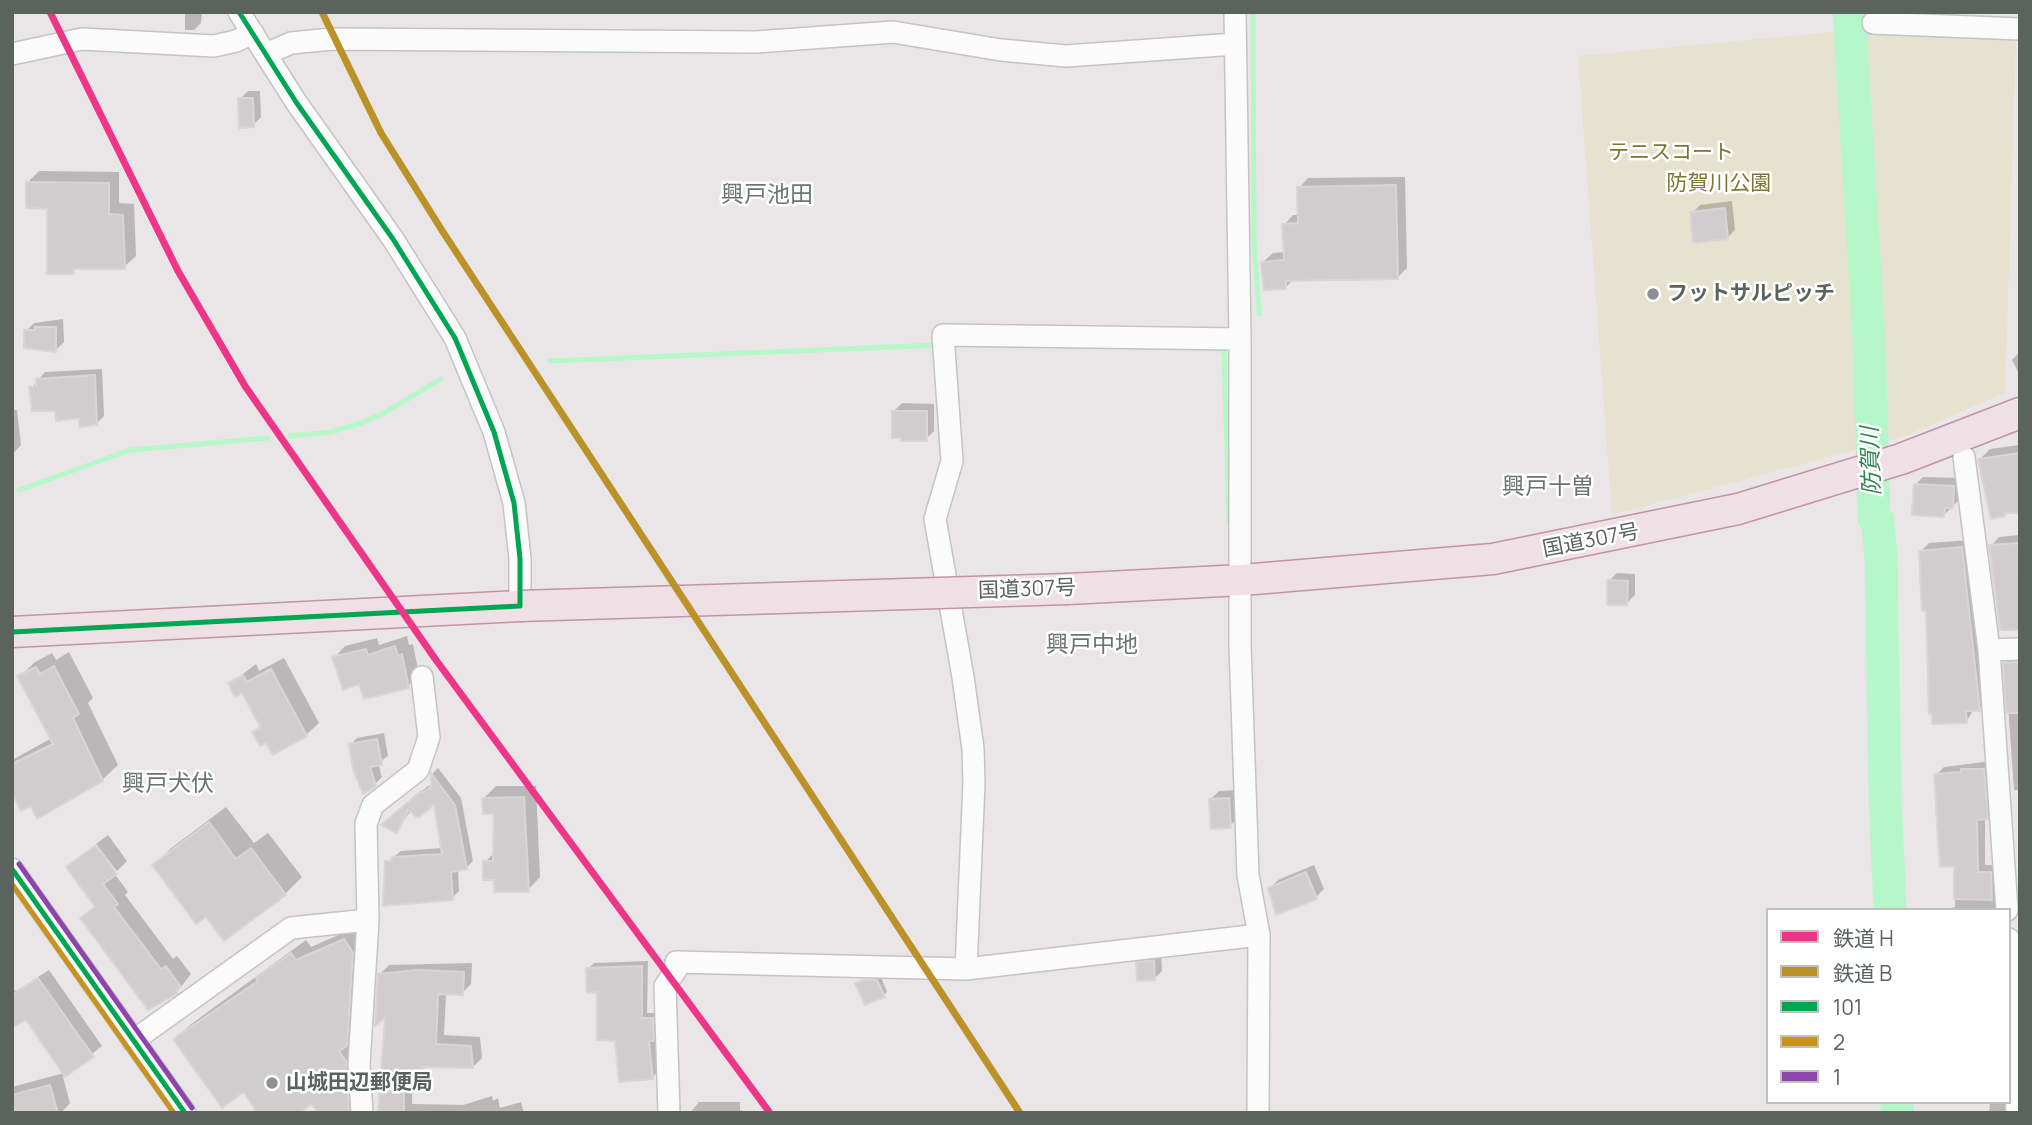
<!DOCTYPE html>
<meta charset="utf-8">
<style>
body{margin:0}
#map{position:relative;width:2032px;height:1125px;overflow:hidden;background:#eae5e7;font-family:Manrope,"Noto Sans JP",sans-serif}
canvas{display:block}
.frame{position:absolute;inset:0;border:14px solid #5a635e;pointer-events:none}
.legend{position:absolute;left:1766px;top:908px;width:245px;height:196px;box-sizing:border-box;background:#fff;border:2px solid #bdc1bf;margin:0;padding:9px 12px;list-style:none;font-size:21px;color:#5a635e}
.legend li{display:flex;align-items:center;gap:14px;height:35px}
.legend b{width:35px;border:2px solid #bdc1bf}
</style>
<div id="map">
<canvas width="2032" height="1125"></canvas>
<div class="frame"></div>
<ul class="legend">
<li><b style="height:9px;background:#ee3689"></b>鉄道 H</li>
<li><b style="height:9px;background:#ba9227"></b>鉄道 B</li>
<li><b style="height:9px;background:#00a651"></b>101</li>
<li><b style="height:9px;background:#c8921c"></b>2</li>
<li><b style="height:9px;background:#8e44ad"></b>1</li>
</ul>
</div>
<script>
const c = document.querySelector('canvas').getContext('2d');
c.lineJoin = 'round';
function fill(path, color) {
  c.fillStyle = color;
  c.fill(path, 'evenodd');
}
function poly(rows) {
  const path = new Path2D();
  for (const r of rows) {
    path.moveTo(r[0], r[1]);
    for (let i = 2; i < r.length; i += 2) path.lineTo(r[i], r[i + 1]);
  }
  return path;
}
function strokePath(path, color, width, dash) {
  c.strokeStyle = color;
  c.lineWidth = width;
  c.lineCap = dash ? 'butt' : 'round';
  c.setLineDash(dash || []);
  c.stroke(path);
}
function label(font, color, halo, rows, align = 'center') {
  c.font = font + ' Manrope,"Noto Sans JP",sans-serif';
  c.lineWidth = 5;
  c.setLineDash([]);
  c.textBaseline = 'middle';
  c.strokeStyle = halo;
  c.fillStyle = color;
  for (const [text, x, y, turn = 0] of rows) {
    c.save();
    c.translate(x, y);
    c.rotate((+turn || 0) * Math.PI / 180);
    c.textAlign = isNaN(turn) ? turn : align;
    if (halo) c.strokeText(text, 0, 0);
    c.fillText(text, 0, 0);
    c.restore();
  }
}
fill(poly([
 [1842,31,1863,448,1612,515,1578,56],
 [1858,33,2016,40,2005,393,1901,438,1879,443]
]), '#e7e2d0');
fill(poly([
 [185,12,202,12,201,23,194,30,185,30],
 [248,91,260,91,261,117,253,125,240,99],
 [39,171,119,172,119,203,134,204,136,256,124,267,77,267,73,272,49,207,27,183],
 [1405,177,1407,268,1398,277,1294,279,1286,287,1263,262,1273,253,1285,252,1284,225,1293,215,1299,215,1299,188,1308,178],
 [1732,201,1735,230,1727,238,1692,213,1700,205],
 [63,319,64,342,56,350,26,331,34,323],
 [2020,352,2020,376,2012,360],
 [102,369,104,416,97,423,31,388,45,372],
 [902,403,934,404,934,431,926,439,894,411],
 [12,410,17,410,21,445,12,455],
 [2019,445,2020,476,1982,477,1979,460,1990,449],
 [1923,477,1961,478,1961,498,1944,515,1915,485],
 [2020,535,2020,631,2017,631,1991,546,1999,537],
 [1970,540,1987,701,1979,709,1974,709,1966,722,1927,609,1921,551,1929,543],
 [1617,573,1635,574,1635,595,1627,603,1609,581],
 [407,636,409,645,413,644,419,675,408,686,360,682,334,658,345,646,377,638,379,645],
 [69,652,93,698,88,703,118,765,102,780,38,816,32,803,12,789,12,760,52,738,19,677,35,662,52,653,56,660],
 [2020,653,2020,790,2014,790,2005,663],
 [284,658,319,723,306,735,267,741,254,732,261,725,243,691,230,684,256,664,259,671],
 [384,733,388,756,378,763,382,777,375,784,351,744,357,738],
 [1992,761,1995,809,1985,818,1985,865,1999,865,2006,910,1945,910,1955,907,1956,865,1936,775,1944,767],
 [438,768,461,798,473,861,466,868,458,869,459,891,452,898,387,862,401,851,443,848,435,802,411,810,397,831,390,818,428,786,432,786,432,774],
 [496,786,536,786,540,877,528,890,495,878,485,862,495,852,495,813,484,798],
 [1236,790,1238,818,1230,826,1211,799,1219,791],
 [226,807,254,843,268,833,302,877,285,894,206,914,154,865,170,849],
 [108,835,127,861,117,871,96,844],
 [94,846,128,892,125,895,173,959,177,956,191,974,177,992,83,918,96,905,68,867],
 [1314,865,1324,889,1316,897,1277,913,1270,888,1278,880],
 [359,926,363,1098,348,1113,317,1062,244,1089,175,1039,190,1025,306,940,311,947],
 [1161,953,1162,971,1154,979,1138,963,1146,955],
 [648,961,647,1013,658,1013,659,1034,655,1038,658,1071,653,1077,617,1039,588,969,594,963],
 [472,963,471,984,462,993,446,993,444,1035,480,1037,482,1058,473,1067,428,1065,421,1072,413,1072,412,1104,463,1105,492,1096,493,1101,498,1098,500,1108,521,1102,524,1113,380,1113,380,1082,388,1015,380,974,389,965],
 [49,970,102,1046,63,1077,70,1103,61,1113,12,1113,12,1087,64,1073,27,1018,12,1025,12,988,16,991],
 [881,977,887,992,884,995,857,984],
 [699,1102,740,1102,740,1110,747,1113,690,1113],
 [1990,1102,2009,1102,2016,1113,1989,1113]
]), '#0003');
strokePath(poly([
 [1253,12,1254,237,1259,314],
 [1216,348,1224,352,1229,521],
 [550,361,940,345],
 [290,436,331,432,361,423,384,413,441,379],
 [19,490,130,450,268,438]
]), '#b6f7ca', 5);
strokePath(poly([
 [1849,12,1869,340,1874,518,1878,521,1881,559,1885,797,1890,910],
 [1897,1102,1897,1113]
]), '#b6f7ca', 33);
const building = poly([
 [238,98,253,98,254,127,239,128,238,98],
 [26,182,109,183,109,214,123,215,125,269,73,269,73,274,47,274,47,209,26,208,26,182],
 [1396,185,1398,279,1286,281,1286,289,1264,290,1261,262,1284,260,1282,224,1298,223,1297,187,1396,185],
 [1725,208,1728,239,1693,243,1690,212,1725,208],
 [35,327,56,327,56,352,24,348,24,330,35,330,35,327],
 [95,375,97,425,80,427,79,418,56,421,55,411,32,411,29,387,36,386,36,379,95,375],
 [892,411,927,411,927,441,901,441,901,438,892,438,892,411],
 [2020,453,2020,513,2004,513,2005,516,1991,519,1978,459,2020,453],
 [1914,484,1954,486,1953,508,1945,508,1944,517,1912,515,1914,484],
 [2018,543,2020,630,2000,630,1989,545,2018,543],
 [1962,547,1980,711,1966,711,1967,723,1932,724,1932,714,1929,714,1926,611,1922,611,1919,551,1962,547],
 [1607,580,1628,581,1627,605,1607,605,1607,580],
 [395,646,398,656,402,654,409,688,364,699,359,684,343,690,332,657,366,649,368,655,395,646],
 [2020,662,2020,713,2006,713,2003,663,2020,662],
 [54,666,79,714,73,718,103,781,37,819,31,806,21,811,12,793,12,764,53,744,17,676,36,667,40,674,54,666],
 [271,669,307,736,273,755,266,743,260,746,252,732,261,728,242,693,235,697,228,683,243,675,247,682,271,669],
 [377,739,382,765,370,767,376,786,363,794,353,769,349,744,377,739],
 [1961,769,1984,769,1988,819,1977,820,1978,872,1991,872,1992,900,1954,899,1954,866,1940,867,1934,774,1961,772,1961,769],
 [431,773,455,805,467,869,451,872,453,900,383,906,385,861,392,861,392,857,442,854,434,805,418,818,408,810,397,833,381,825,421,791,422,793,431,787,431,773],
 [524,797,529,892,494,892,494,880,483,880,483,861,493,861,494,814,483,814,482,798,524,797],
 [1229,798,1231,828,1211,829,1209,799,1229,798],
 [209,822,236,859,251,848,286,895,224,941,206,917,196,924,152,865,209,822],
 [96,845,117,874,103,884,118,904,114,907,161,969,166,966,181,987,176,990,178,993,148,1010,80,918,95,907,66,867,96,845],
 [1306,872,1317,899,1276,915,1268,888,1306,872],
 [344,939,353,953,347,1046,339,1051,346,1061,349,1113,319,1113,311,1104,300,1113,257,1113,244,1092,222,1108,173,1039,258,981,256,978,291,953,296,960,344,939],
 [1154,960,1155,980,1137,981,1136,962,1154,960],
 [642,966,642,1018,653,1018,654,1041,649,1041,653,1079,619,1082,615,1041,597,1040,597,992,587,993,586,968,642,966],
 [418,970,464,972,463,995,438,994,436,1044,471,1046,473,1068,422,1067,421,1074,404,1072,404,1113,378,1113,385,1018,375,1026,378,974,418,970],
 [38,978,94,1057,65,1077,26,1020,12,1027,12,995,38,978],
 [864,980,877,980,885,997,865,1005,855,983,864,980],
 [50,1085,58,1113,12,1113,12,1095,50,1085]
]);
fill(building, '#d1cdce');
strokePath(building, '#dad4d6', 2);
const minor = poly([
 [239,12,296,102,393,239,455,338,494,432,514,503,520,559,520,606],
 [1235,12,1240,339,1240,646,1248,875,1259,935,1258,1113],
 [1873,23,2020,29],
 [12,54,82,39,214,46,236,41,253,33],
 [266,54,291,43,332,39,756,42,893,32,1001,50,1066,56,1235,44],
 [1964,457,1989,650],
 [12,869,185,1113],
 [2007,910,1989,650,2020,649],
 [2009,939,2017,1113],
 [966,969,974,783,973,749,963,677,935,519,952,461,943,335,1240,339],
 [133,1041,291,928,368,920],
 [362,1113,359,1064,368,920,366,824,373,805,418,770,429,737,422,677],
 [669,1113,665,986,676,970,676,962,966,969,1259,935]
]);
const highway = poly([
 [1068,589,1242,580,1493,559,1738,509,1901,459,2020,413],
 [12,632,520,606]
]);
strokePath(minor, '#c3c4c3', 24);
strokePath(highway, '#c292a7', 33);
strokePath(minor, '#fcfbfb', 21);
strokePath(highway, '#eee0e5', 30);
const highwayBridge = poly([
 [520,606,1068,589]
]);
strokePath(highwayBridge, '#c292a7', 33, []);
strokePath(highwayBridge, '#eee0e5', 30);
strokePath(poly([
 [239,12,296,102,393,239,455,338,494,432,514,503,520,559,520,606],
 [12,632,520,606],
 [12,869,185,1113]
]), '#00a651', 5);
strokePath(poly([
 [12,884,174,1113]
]), '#c8921c', 5);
strokePath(poly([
 [19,864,192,1108]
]), '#8e44ad', 5);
strokePath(poly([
 [50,12,178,271,245,386,436,660,770,1113]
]), '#ee3689', 7);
strokePath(poly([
 [322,12,381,133,443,232,1020,1113]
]), '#ba9227', 7);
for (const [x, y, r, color] of [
 [1653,294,7,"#8c908e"],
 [272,1083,7,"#8c908e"]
]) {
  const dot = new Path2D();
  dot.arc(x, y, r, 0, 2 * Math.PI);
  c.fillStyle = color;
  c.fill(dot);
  strokePath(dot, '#fff', 2.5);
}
label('21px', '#7c7631', '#fff', [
 ["テニスコート",1671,153],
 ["防賀川公園",1719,184]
]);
label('bold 21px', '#5a635e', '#fff', [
 ["フットサルピッチ",1667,294],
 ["山城田辺郵便局",286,1083]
], 'left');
label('21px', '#5a635e', '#fff', [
 ["国道307号",1591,541,-11],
 ["国道307号",1027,590,-2]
]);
label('23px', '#6b756f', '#fff', [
 ["興戸池田",767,196],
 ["興戸十曽",1548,488],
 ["興戸中地",1092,646],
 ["興戸犬伏",168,785]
]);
label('italic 23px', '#318551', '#fff', [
 ["防賀川",1872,461,-92]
]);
</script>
